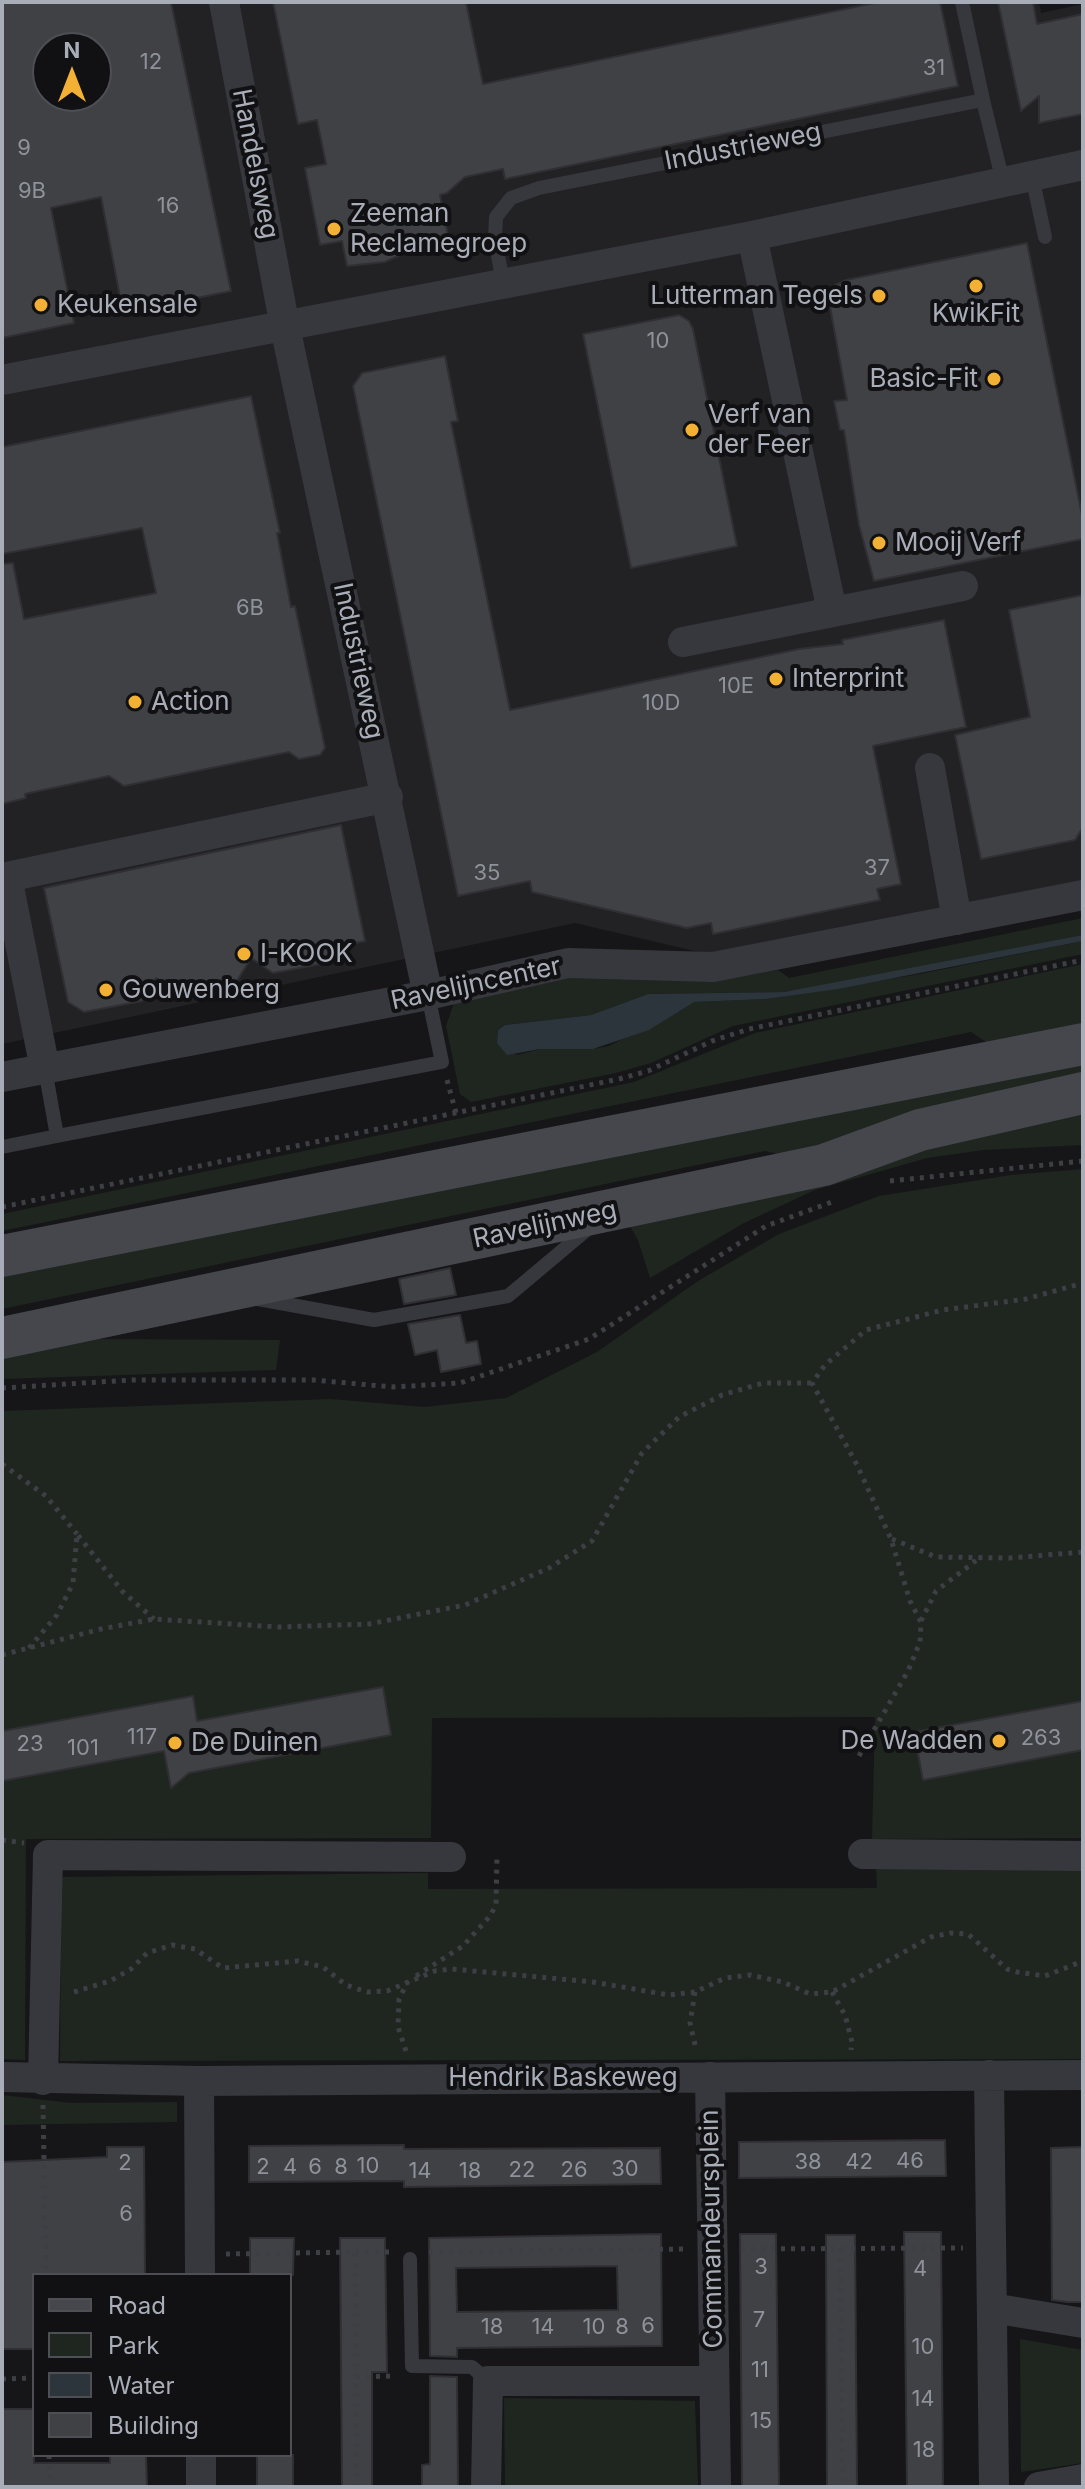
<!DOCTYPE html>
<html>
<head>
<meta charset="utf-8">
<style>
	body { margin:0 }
	#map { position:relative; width:1085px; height:2489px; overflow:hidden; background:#161618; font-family:Inter,sans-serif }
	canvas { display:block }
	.frame { position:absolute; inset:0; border:4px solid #a8adb8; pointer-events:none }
	.legend { position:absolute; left:32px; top:2273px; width:260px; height:184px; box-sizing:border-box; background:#111113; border:2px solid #4d4f55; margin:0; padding:10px 14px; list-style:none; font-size:24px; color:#a8adb8 }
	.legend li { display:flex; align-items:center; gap:16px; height:40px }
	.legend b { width:40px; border:2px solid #4d4f55 }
	.north { position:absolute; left:32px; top:32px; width:80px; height:80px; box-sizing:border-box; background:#111113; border:2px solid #4d4f55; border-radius:50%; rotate:0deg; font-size:22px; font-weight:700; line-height:32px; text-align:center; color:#a8adb8 }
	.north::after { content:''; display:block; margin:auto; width:28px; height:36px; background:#f2b134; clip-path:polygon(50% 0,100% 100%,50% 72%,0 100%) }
</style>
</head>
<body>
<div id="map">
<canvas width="1085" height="2489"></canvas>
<div class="frame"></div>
<ul class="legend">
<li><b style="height:10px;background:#45474d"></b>Road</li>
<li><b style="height:22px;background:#1e261f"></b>Park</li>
<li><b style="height:22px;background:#2c353c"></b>Water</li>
<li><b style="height:22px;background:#404145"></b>Building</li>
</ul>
<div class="north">N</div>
</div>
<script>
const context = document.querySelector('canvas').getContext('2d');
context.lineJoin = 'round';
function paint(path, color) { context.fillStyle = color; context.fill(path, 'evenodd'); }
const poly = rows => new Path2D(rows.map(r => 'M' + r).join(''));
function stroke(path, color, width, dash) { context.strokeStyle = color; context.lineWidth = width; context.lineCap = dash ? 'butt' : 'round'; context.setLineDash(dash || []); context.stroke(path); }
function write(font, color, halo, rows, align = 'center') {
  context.font = font + ' Inter,sans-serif'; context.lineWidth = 8; context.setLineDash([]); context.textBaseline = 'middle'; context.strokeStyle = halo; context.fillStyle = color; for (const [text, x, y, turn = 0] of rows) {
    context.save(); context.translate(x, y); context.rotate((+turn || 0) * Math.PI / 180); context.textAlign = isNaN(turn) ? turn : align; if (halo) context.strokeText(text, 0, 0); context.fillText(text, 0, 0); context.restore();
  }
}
const built = poly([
	[2,2,1039,2,1041,13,1083,4,1083,882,769,946,703,953,575,923,2,1044],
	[48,48,96,48,96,96,48,96]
]);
const green = poly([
	[1083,918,1083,935,917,970,784,992,648,994,591,1015,505,1025,498,1030,497,1043,517,1055,540,1049,593,1049,609,1046,693,1002,766,999,920,974,1083,941,1083,954,733,1026,651,1063,616,1073,471,1102,460,1094,446,1026,454,1003,561,975,733,978,778,970,789,978],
	[1083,964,1083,1029,992,1046,971,1032,2,1231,2,1214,634,1082,755,1033],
	[1083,1048,1083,1084,790,1157,765,1151,2,1309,2,1269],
	[1083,1106,1083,1145,984,1150,927,1158,815,1190,744,1223,650,1278,638,1240,627,1221],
	[1083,1169,1083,1838,872,1839,875,1717,432,1718,431,1838,26,1839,25,2060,2,2059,2,1411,331,1399,424,1407,506,1398,597,1352,698,1281,779,1234,879,1196,1011,1175],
	[88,1339,280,1340,276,1370,2,1379,2,1344],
	[1083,1865,1083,2059,60,2061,61,1877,428,1873,428,1889,877,1888,876,1867],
	[2,2095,71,2103,177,2102,177,2122,2,2125],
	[1020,2339,1083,2350,1083,2463,1021,2472],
	[504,2398,695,2401,698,2487,505,2487]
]);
const water = poly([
	[1083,935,1083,941,838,989,766,999,694,1002,649,1030,593,1049,540,1049,507,1055,497,1043,498,1030,505,1025,591,1015,648,994,784,992]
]);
const building = poly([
	[2,2,171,2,231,291,123,313,101,197,51,208,74,323,2,338,2,2],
	[48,48,96,48,96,96,48,96,48,48],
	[273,2,466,2,483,84,879,2,940,2,958,86,505,179,503,169,465,177,447,193,440,195,448,236,411,244,400,255,385,262,347,266,342,241,320,245,305,168,326,164,317,120,298,124,273,2],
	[998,2,1033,2,1037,24,1083,14,1083,114,1039,123,1039,96,1021,111,998,2],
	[1027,243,1083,520,1083,539,874,581,859,525,844,430,840,430,834,401,847,400,828,296,835,285,846,280,1027,243],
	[679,315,689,321,693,329,737,546,631,568,583,334,679,315],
	[445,356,458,421,451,422,510,710,799,649,843,644,842,640,944,620,966,727,873,746,901,884,877,889,880,900,713,934,711,923,687,928,532,892,530,881,458,896,353,386,362,373,445,356],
	[251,396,280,533,277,533,291,607,295,606,325,748,320,755,299,759,289,752,124,786,109,776,25,794,26,798,2,804,2,564,13,563,24,619,156,593,142,528,2,554,2,447,251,396],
	[1083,595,1083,827,1075,840,981,859,955,735,1030,717,1009,610,1083,595],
	[341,825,365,941,342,946,331,962,273,973,251,958,237,981,179,993,156,978,142,1001,84,1012,68,1002,44,888,341,825],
	[450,1268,456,1295,404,1304,399,1279,450,1268],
	[460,1315,466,1343,477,1341,481,1364,441,1372,437,1350,415,1355,408,1324,460,1315],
	[383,1687,391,1735,189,1773,171,1788,164,1751,2,1781,2,1731,193,1696,197,1721,383,1687],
	[1083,1701,1083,1750,923,1780,914,1732,1083,1701],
	[945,2140,946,2176,739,2178,739,2142,945,2140],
	[404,2145,404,2149,660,2148,661,2184,404,2187,404,2181,249,2182,249,2146,404,2145],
	[107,2147,144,2147,145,2275,34,2275,34,2349,2,2349,2,2162,107,2157,107,2147],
	[1083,2147,1083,2302,1068,2302,1052,2300,1051,2148,1083,2147],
	[904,2232,941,2232,943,2487,907,2487,904,2232],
	[661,2234,662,2346,457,2348,457,2357,430,2356,429,2238,661,2234],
	[617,2266,618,2310,457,2312,456,2268,617,2266],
	[740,2234,776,2234,779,2487,742,2487,740,2234],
	[826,2235,855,2235,857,2487,827,2487,826,2235],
	[250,2238,294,2238,293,2275,250,2275,250,2238],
	[340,2238,385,2238,387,2372,372,2372,372,2487,342,2487,340,2238],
	[430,2376,457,2377,458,2487,422,2487,422,2465,430,2464,430,2376],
	[2,2409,34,2409,34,2463,110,2463,110,2455,146,2455,147,2487,2,2487,2,2409],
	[257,2455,293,2455,293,2487,257,2487,257,2455]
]);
const path = poly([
	[447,1080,456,1113],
	[890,1181,1083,1161],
	[2,1207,619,1079,648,1071,712,1041,749,1029,1083,960],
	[2,1388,132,1380,313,1380,393,1387,460,1383,589,1339,766,1226,832,1202],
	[2,1464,46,1496,77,1534],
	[892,1539,936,1557,1010,1558,1083,1552],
	[921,1621,936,1591,978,1559],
	[29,1648,57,1615,73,1583,77,1534,123,1592,154,1619],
	[2,1655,101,1629,154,1619,278,1627,369,1624,465,1605,549,1568,592,1541,642,1453,679,1417,722,1395,763,1383,812,1383],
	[859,1756,908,1671,920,1642,921,1622,910,1601,891,1539,857,1465,812,1383,825,1365,866,1330,943,1310,1026,1299,1083,1283],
	[2,1840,24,1843],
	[416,1976,463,1946,490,1916,496,1905,497,1857],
	[74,1992,110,1981,131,1969,147,1953,172,1945,195,1949,223,1968,298,1961,323,1967,346,1985,367,1992,387,1991,435,1971,452,1969,593,1982,669,1995,695,1992,725,1978,750,1975,783,1982,810,1994,832,1992,931,1937,950,1933,968,1934,1007,1969,1017,1972,1045,1976,1083,1961],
	[695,1992,690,2023,696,2049],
	[832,1992,845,2015,852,2042,851,2050],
	[406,2051,398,2027,399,1999,408,1981],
	[43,2105,46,2275],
	[840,2248,843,2487],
	[741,2249,963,2248],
	[355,2252,390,2252],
	[429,2252,687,2249],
	[226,2254,355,2252,357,2487],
	[356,2377,394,2376],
	[2,2379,34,2378],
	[49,2455,50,2487]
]);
const lane = poly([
	[962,2,983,100],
	[1032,176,1045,237],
	[503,283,495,239,496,217,511,198,539,188,983,100,1003,182],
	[57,1136,442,1062,428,995],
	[2,1147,57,1136,45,1069],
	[258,1299,374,1320,508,1296,589,1228],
	[410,2259,412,2366,472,2367,488,2381]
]);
const street = poly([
	[224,2,285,327,428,995],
	[752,236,832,611],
	[2,380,752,236,1083,165],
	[683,642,963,586],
	[930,768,957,920],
	[45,1069,7,877,388,797],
	[2,1077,428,995,568,963,713,967,1083,895],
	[863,1854,1083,1856],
	[989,2075,994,2487],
	[2,2077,199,2081,1083,2075],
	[710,2077,716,2487],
	[43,2080,48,1855,451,1857],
	[199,2081,200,2275],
	[992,2308,1083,2323],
	[201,2455,201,2487],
	[486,2487,488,2381,714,2381],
	[1039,2487,1083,2479]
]);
const secondary = poly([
	[2,1256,1083,1044],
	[2,1338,824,1165,920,1130,1083,1093]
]);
const markers = [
	[334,229,8,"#f2b134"],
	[976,286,8,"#f2b134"],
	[879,296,8,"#f2b134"],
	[41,305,8,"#f2b134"],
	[994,379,8,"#f2b134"],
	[692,430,8,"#f2b134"],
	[879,543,8,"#f2b134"],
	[776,679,8,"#f2b134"],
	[135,702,8,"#f2b134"],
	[244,954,8,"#f2b134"],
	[106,990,8,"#f2b134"],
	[999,1741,8,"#f2b134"],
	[175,1743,8,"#f2b134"]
];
const numberNames = [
	["12",151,62],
	["31",934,68],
	["9",24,148],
	["9B",32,191],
	["16",168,206],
	["10",658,341],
	["6B",250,608],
	["10E",736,686],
	["10D",661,703],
	["37",877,868],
	["35",487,873],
	["117",142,1737],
	["263",1041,1738],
	["23",30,1744],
	["101",83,1748],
	["46",910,2161],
	["38",808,2162],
	["42",859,2162],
	["2",125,2163],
	["10",368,2166],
	["2",263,2167],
	["4",290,2167],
	["6",315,2167],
	["8",341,2167],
	["30",625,2169],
	["22",522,2170],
	["26",574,2170],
	["14",420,2171],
	["18",470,2171],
	["6",126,2214],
	["3",761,2267],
	["4",920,2269],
	["7",759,2320],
	["6",648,2326],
	["18",492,2327],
	["14",543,2327],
	["10",594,2327],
	["8",622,2327],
	["10",923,2347],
	["11",760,2370],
	["14",923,2399],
	["15",761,2421],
	["18",924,2450]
];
const streetNames = [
	["Industrieweg",743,147,-11],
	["Handelsweg",255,164,79],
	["Industrieweg",358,661,78],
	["Ravelijncenter",476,984,-12],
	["Ravelijnweg",545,1225,-12],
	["Hendrik Baskeweg",563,2078],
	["Commandeursplein",712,2229,-91]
];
const poiNames = [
	["Zeeman",350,214],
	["Reclamegroep",350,244],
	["Lutterman Tegels",863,296,"right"],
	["Keukensale",57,305],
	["KwikFit",976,314,"center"],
	["Basic-Fit",978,379,"right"],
	["Verf van",708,415],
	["der Feer",708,445],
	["Mooij Verf",895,543],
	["Interprint",792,679],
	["Action",151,702],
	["I-KOOK",260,954],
	["Gouwenberg",122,990],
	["De Wadden",983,1741,"right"],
	["De Duinen",191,1743]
];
paint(built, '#222225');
paint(green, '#1e261f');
paint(water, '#2c353c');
paint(building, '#404145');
stroke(building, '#303034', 2);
stroke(path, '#3d3f44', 5, [4, 6]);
stroke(lane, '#37383d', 14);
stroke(street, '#37383d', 30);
stroke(secondary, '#45474d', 42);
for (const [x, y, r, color] of markers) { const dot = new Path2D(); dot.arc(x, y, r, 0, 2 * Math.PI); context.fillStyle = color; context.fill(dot); stroke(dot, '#111113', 3); }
write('22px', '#8e929b', null, numberNames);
write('26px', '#a8adb8', '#111113', streetNames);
write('26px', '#a8adb8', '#111113', poiNames, 'left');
</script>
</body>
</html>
